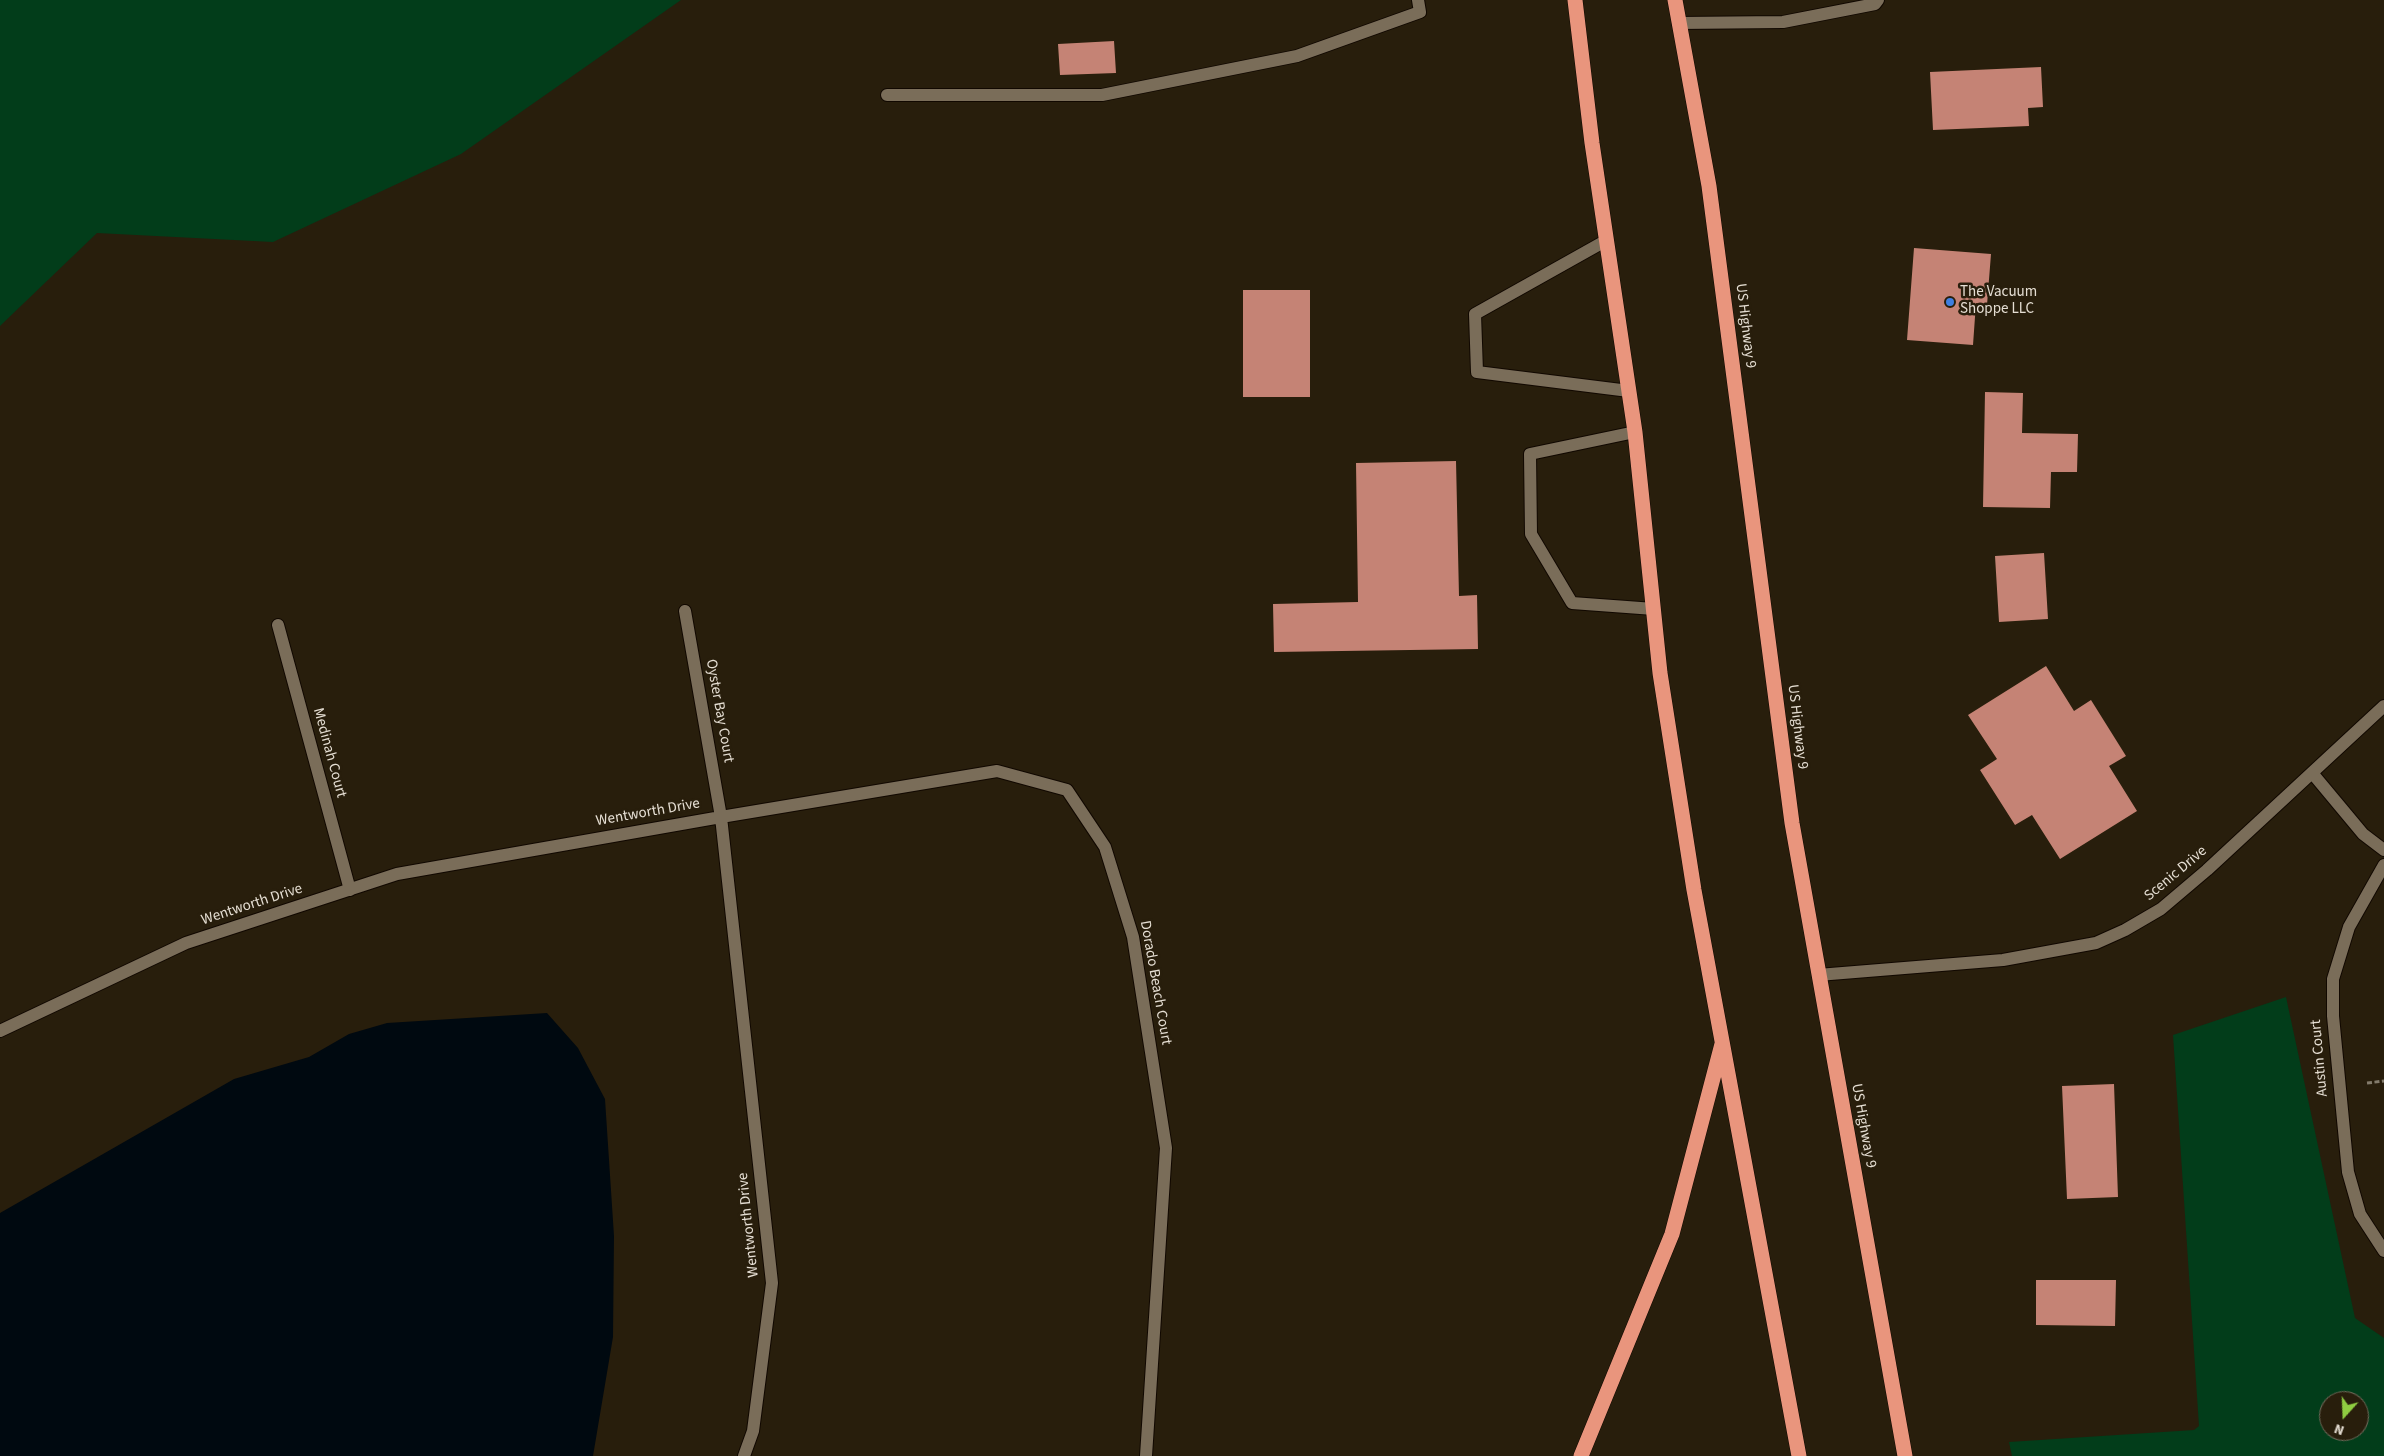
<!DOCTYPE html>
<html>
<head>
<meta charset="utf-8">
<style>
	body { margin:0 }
	#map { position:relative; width:2384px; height:1456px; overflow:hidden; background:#281e0c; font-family:"Source Sans 3",sans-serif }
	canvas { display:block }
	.north { position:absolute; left:2319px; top:1391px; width:50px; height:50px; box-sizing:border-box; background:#281e0c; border:1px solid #746b5c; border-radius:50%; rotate:200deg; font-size:14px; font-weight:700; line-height:20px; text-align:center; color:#e5ded3 }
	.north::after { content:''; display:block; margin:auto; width:18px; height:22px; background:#8fcd41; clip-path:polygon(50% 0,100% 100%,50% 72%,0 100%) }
</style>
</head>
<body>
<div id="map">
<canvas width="2384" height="1456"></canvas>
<div class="north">N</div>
</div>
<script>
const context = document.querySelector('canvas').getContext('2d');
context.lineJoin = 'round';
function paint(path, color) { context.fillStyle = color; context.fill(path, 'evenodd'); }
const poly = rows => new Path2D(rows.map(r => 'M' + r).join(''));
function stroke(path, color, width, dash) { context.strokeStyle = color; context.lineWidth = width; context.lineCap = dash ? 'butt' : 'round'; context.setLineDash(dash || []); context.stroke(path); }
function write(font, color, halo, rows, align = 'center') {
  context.font = font + ' "Source Sans 3",sans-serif'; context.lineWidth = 5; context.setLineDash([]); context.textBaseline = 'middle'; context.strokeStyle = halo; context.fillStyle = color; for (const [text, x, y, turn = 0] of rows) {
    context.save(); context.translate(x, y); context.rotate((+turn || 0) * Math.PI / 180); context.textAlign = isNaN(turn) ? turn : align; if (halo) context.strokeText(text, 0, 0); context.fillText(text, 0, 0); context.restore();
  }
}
const green = poly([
	[0,0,681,0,461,154,273,242,97,233,0,326],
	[2286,997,2355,1318,2384,1338,2384,1456,2012,1456,2009,1442,2194,1430,2199,1426,2173,1035],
	[2329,1401,2359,1401,2359,1431,2329,1431]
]);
const water = poly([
	[547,1013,578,1048,605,1099,614,1236,613,1337,593,1456,0,1456,0,1213,234,1079,309,1057,349,1034,387,1023]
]);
const building = poly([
	[1114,41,1116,73,1060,75,1058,44],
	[2041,67,2043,107,2028,108,2029,126,1933,130,1930,72],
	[1914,248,1991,254,1987,305,1976,303,1973,345,1907,340],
	[1243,290,1310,290,1310,397,1243,397],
	[1985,392,2023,393,2022,433,2078,434,2077,472,2051,472,2050,508,1983,507],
	[1456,461,1459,596,1477,595,1478,649,1274,652,1273,604,1358,602,1356,463],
	[2044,553,2048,619,1999,622,1995,556],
	[2046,666,2074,711,2091,700,2126,756,2109,766,2137,811,2060,859,2032,815,2015,825,1980,770,1997,759,1968,715],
	[2114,1084,2118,1197,2067,1199,2062,1086],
	[2036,1280,2116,1280,2115,1326,2036,1325]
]);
const path = poly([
	[2367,1083,2384,1081]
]);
const minor = poly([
	[1678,23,1783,22,1875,4,1878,0],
	[887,95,1102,95,1297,56,1420,12,1418,0],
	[1607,240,1475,314,1477,372,1629,391],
	[1635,432,1530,454,1531,534,1572,603,1654,609],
	[685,611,721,817,772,1283,753,1431,744,1456],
	[278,625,350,890],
	[2313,774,2363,834,2384,850],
	[2384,865,2349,927,2333,979,2333,1016,2348,1172,2360,1214,2384,1251],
	[1818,975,2003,960,2096,943,2125,930,2161,909,2207,870,2384,706],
	[0,1031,186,943,397,874,721,817,997,771,1067,790,1105,847,1133,937,1166,1148,1146,1456]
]);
const highway = poly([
	[1575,0,1592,143,1635,432,1660,673,1694,890,1799,1456],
	[1675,0,1709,186,1792,823,1905,1456],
	[1581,1456,1672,1234,1722,1044]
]);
const markers = [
	[1950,302,5,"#3f7fe0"]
];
const poiNames = [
	["The Vacuum",1960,293],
	["Shoppe LLC",1960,310]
];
const streetNames = [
	["US Highway 9",1745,326,83],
	["Oyster Bay Court",719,711,80],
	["US Highway 9",1797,727,83],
	["Medinah Court",329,753,75],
	["Wentworth Drive",648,813,-10],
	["Scenic Drive",2176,874,-40],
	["Wentworth Drive",252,905,-18],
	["Dorado Beach Court",1155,983,80],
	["Austin Court",2320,1058,-95],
	["US Highway 9",1863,1126,80],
	["Wentworth Drive",749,1225,-96]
];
paint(green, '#023d1a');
paint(water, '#000910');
paint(building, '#c58375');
stroke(minor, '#110800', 14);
stroke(highway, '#110800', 16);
stroke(path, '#837b6c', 3, [5, 2.5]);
stroke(minor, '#7a6d59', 12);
stroke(highway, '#e9957d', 15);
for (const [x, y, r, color] of markers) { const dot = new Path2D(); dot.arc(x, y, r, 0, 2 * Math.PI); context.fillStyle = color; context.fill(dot); stroke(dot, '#281e0c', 2); }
write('15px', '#e5ded3', '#281e0c', poiNames, 'left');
write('15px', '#e5ded3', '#281e0c', streetNames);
</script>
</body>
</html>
